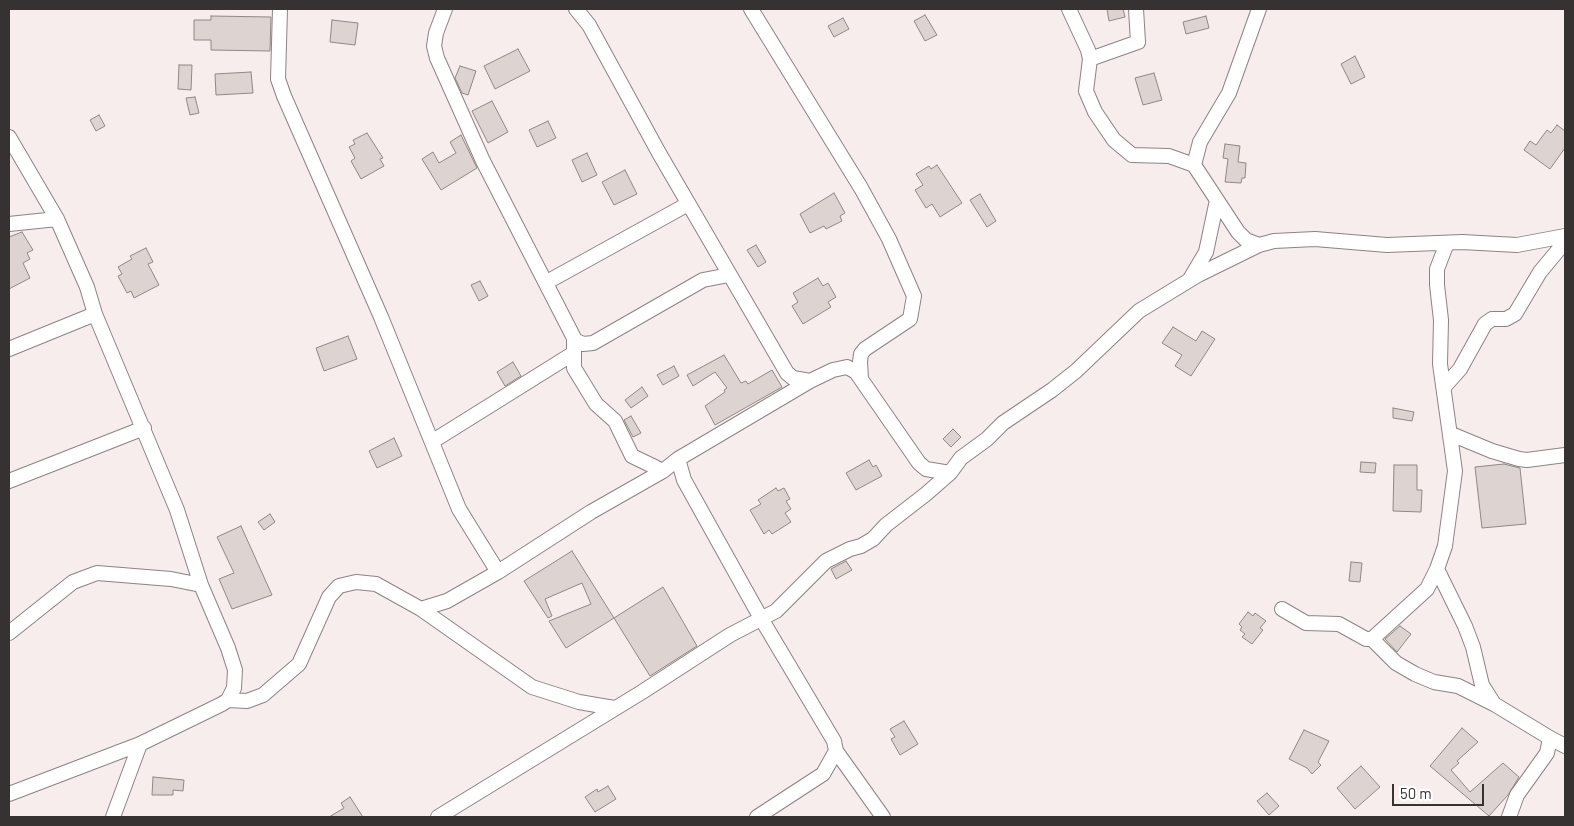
<!DOCTYPE html>
<html>
<head>
<meta charset="utf-8">
<style>
	body { margin:0 }
	#map { position:relative; width:1574px; height:826px; overflow:hidden; background:#f8eded; font-family:Barlow,sans-serif }
	canvas { display:block }
	.frame { position:absolute; inset:0; border:10px solid #363232; pointer-events:none }
	.scale { position:absolute; left:1392px; top:784px; width:92px; height:22px; box-sizing:border-box; border:2px solid #363232; border-top:0; padding-left:6px; font-size:15px; line-height:18px; white-space:nowrap; color:#363232; -webkit-text-stroke:4px #fff; paint-order:stroke }
</style>
</head>
<body>
<div id="map">
<canvas width="1574" height="826"></canvas>
<div class="frame"></div>
<div class="scale">50 m</div>
</div>
<script>
const context = document.querySelector('canvas').getContext('2d');
context.lineJoin = 'round';
function paint(path, color) { context.fillStyle = color; context.fill(path, 'evenodd'); }
const poly = rows => new Path2D(rows.map(r => 'M' + r).join(''));
function stroke(path, color, width, dash) { context.strokeStyle = color; context.lineWidth = width; context.lineCap = dash ? 'butt' : 'round'; context.setLineDash(dash || []); context.stroke(path); }
const building = poly([
	[1107,9,1123,9,1125,17,1109,21,1107,9],
	[925,15,937,35,925,41,914,21,925,15],
	[211,16,271,17,270,51,211,50,211,40,194,40,194,20,211,20,211,16],
	[1206,16,1209,28,1186,34,1183,22,1206,16],
	[843,18,849,29,834,37,828,26,843,18],
	[332,20,358,23,355,45,330,42,332,20],
	[518,49,530,71,495,89,484,66,518,49],
	[1355,56,1365,77,1351,84,1341,64,1355,56],
	[179,65,192,65,191,90,178,89,179,65],
	[460,66,476,71,468,95,462,93,455,78,460,66],
	[251,72,253,93,216,95,215,74,251,72],
	[1154,73,1162,100,1143,105,1135,78,1154,73],
	[195,97,199,113,190,115,186,98,195,97],
	[492,101,508,132,488,143,472,111,492,101],
	[99,115,105,126,96,131,90,120,99,115],
	[548,121,556,138,537,147,529,130,548,121],
	[1557,125,1565,131,1565,148,1550,169,1524,150,1530,141,1536,145,1547,130,1551,133,1557,125],
	[367,133,383,158,380,159,384,166,361,179,351,161,355,158,349,147,355,144,353,140,367,133],
	[461,135,477,168,441,190,422,159,433,152,439,163,456,153,450,142,461,135],
	[1225,144,1240,146,1238,162,1246,163,1245,178,1242,178,1241,183,1225,182,1228,159,1223,158,1225,144],
	[587,153,597,175,582,182,572,160,587,153],
	[937,165,962,203,940,217,932,204,926,208,915,190,923,185,916,174,929,166,931,169,937,165],
	[625,170,637,194,614,205,602,182,625,170],
	[834,193,845,213,840,216,842,221,826,229,824,226,810,233,800,214,834,193],
	[980,194,996,221,987,227,970,200,980,194],
	[22,232,33,250,27,253,30,259,23,263,30,278,9,289,9,237,22,232],
	[756,245,766,262,758,267,747,250,756,245],
	[146,248,153,262,148,264,159,285,134,298,131,291,127,293,118,276,122,274,118,267,132,259,130,256,146,248],
	[818,278,823,286,828,283,836,297,828,302,831,307,803,324,792,306,798,302,793,293,818,278],
	[480,281,488,296,479,301,471,285,480,281],
	[1173,327,1196,341,1202,331,1215,339,1191,376,1175,366,1182,355,1162,343,1173,327],
	[348,336,357,359,324,371,316,348,348,336],
	[724,355,741,383,746,381,748,384,772,370,782,387,715,425,705,406,725,392,724,390,727,388,715,372,693,386,687,375,724,355],
	[513,362,521,376,505,386,497,372,513,362],
	[674,366,679,376,663,385,657,375,674,366],
	[642,387,648,396,631,408,625,400,642,387],
	[1393,408,1414,412,1412,421,1393,418,1393,408],
	[631,416,641,433,633,437,624,420,631,416],
	[953,429,961,437,951,447,943,439,953,429],
	[394,438,402,456,377,468,369,451,394,438],
	[869,460,873,467,876,465,882,476,856,490,846,473,869,460],
	[1361,462,1376,463,1375,473,1360,472,1361,462],
	[1504,464,1520,468,1526,524,1482,528,1475,467,1504,464],
	[1394,465,1417,465,1417,490,1422,490,1421,512,1393,511,1394,465],
	[776,488,778,491,784,488,790,499,786,501,791,509,785,513,791,522,772,534,769,530,764,534,750,510,761,504,758,500,776,488],
	[270,514,275,522,264,530,258,522,270,514],
	[241,526,272,595,232,609,219,579,234,573,217,537,241,526],
	[572,551,614,618,663,587,697,646,650,676,614,618,566,648,549,621,591,604,582,583,545,599,552,616,548,618,524,581,572,551],
	[846,561,852,570,836,579,831,569,846,561],
	[1351,562,1362,563,1360,582,1349,581,1351,562],
	[1248,612,1253,616,1255,613,1266,621,1260,628,1263,630,1252,644,1242,637,1245,634,1240,630,1242,627,1239,624,1248,612],
	[1400,626,1411,634,1397,652,1385,639,1400,626],
	[904,721,918,744,900,755,891,739,895,737,890,729,904,721],
	[1462,728,1478,742,1457,761,1459,763,1451,770,1470,792,1503,763,1519,777,1508,795,1489,816,1430,766,1462,728],
	[1304,730,1329,741,1318,762,1321,765,1312,774,1307,768,1289,759,1304,730],
	[1361,766,1380,787,1355,809,1337,788,1361,766],
	[153,777,184,780,183,791,173,790,173,795,152,795,153,777],
	[608,786,616,799,595,812,585,797,597,789,598,792,608,786],
	[1267,793,1279,806,1269,815,1257,801,1267,793],
	[350,797,363,817,329,817,344,808,341,803,350,797]
]);
const minor = poly([
	[280,9,278,79,284,96,381,317,459,509,498,572],
	[445,9,436,33,434,46,437,58,483,161,574,338,574,368,596,404,615,421,632,456,663,471],
	[576,9,589,25,659,153,787,373,793,378,810,381],
	[751,9,861,188,889,239,914,296,910,319,865,349,861,354,860,362,861,378],
	[1069,9,1088,50,1090,59,1086,91,1095,112,1114,140,1132,155,1169,156,1194,165,1238,232,1246,240,1259,245],
	[1090,59,1138,42,1136,9],
	[9,137,57,219,87,287,95,314,177,510,201,585,228,648,235,670,234,688,228,700,222,704,140,744,9,794],
	[1194,165,1200,142,1229,93,1259,9],
	[9,224,57,219],
	[1190,279,1206,252,1217,200],
	[547,282,688,204],
	[574,340,583,344,593,343,703,280,729,275],
	[9,349,95,314],
	[1444,387,1460,369,1485,324,1492,319,1506,319,1515,314,1540,272,1565,242],
	[1451,434,1492,451,1519,459,1527,460,1565,455],
	[433,441,574,353],
	[678,459,684,480,762,620,834,741,836,751,823,774,757,817],
	[9,481,144,428],
	[1437,569,1465,626,1473,647,1482,685,1494,704,1550,738,1547,753,1517,795,1509,817],
	[421,609,532,687,579,702,614,708],
	[1282,609,1306,623,1339,624,1366,639,1372,639,1427,589,1437,569,1445,546,1455,471,1440,364,1441,320,1437,285,1437,269,1447,243],
	[9,633,73,582,97,573,171,579,201,585],
	[1372,639,1396,663,1415,674,1434,682,1458,686,1494,704],
	[228,700,247,701,263,695,299,664,329,597,339,586,356,582,376,584,421,609,447,601,498,572,591,512,663,471,678,459,810,381,833,370,847,367,856,372,919,463,926,469,950,473,961,458,987,439,1003,423,1052,390,1076,371,1139,311,1198,275,1259,245,1274,241,1315,239,1387,245,1462,242,1517,245,1565,236],
	[1550,738,1565,746],
	[836,751,883,817],
	[113,817,140,744],
	[438,817,642,692,730,635,776,611,826,561,850,549,861,546,873,539,886,525,926,494,950,473]
]);
paint(building, '#ddd3d0');
stroke(building, '#908885', 1);
stroke(minor, '#8c8383', 16);
stroke(minor, '#fff', 14);
</script>
</body>
</html>
